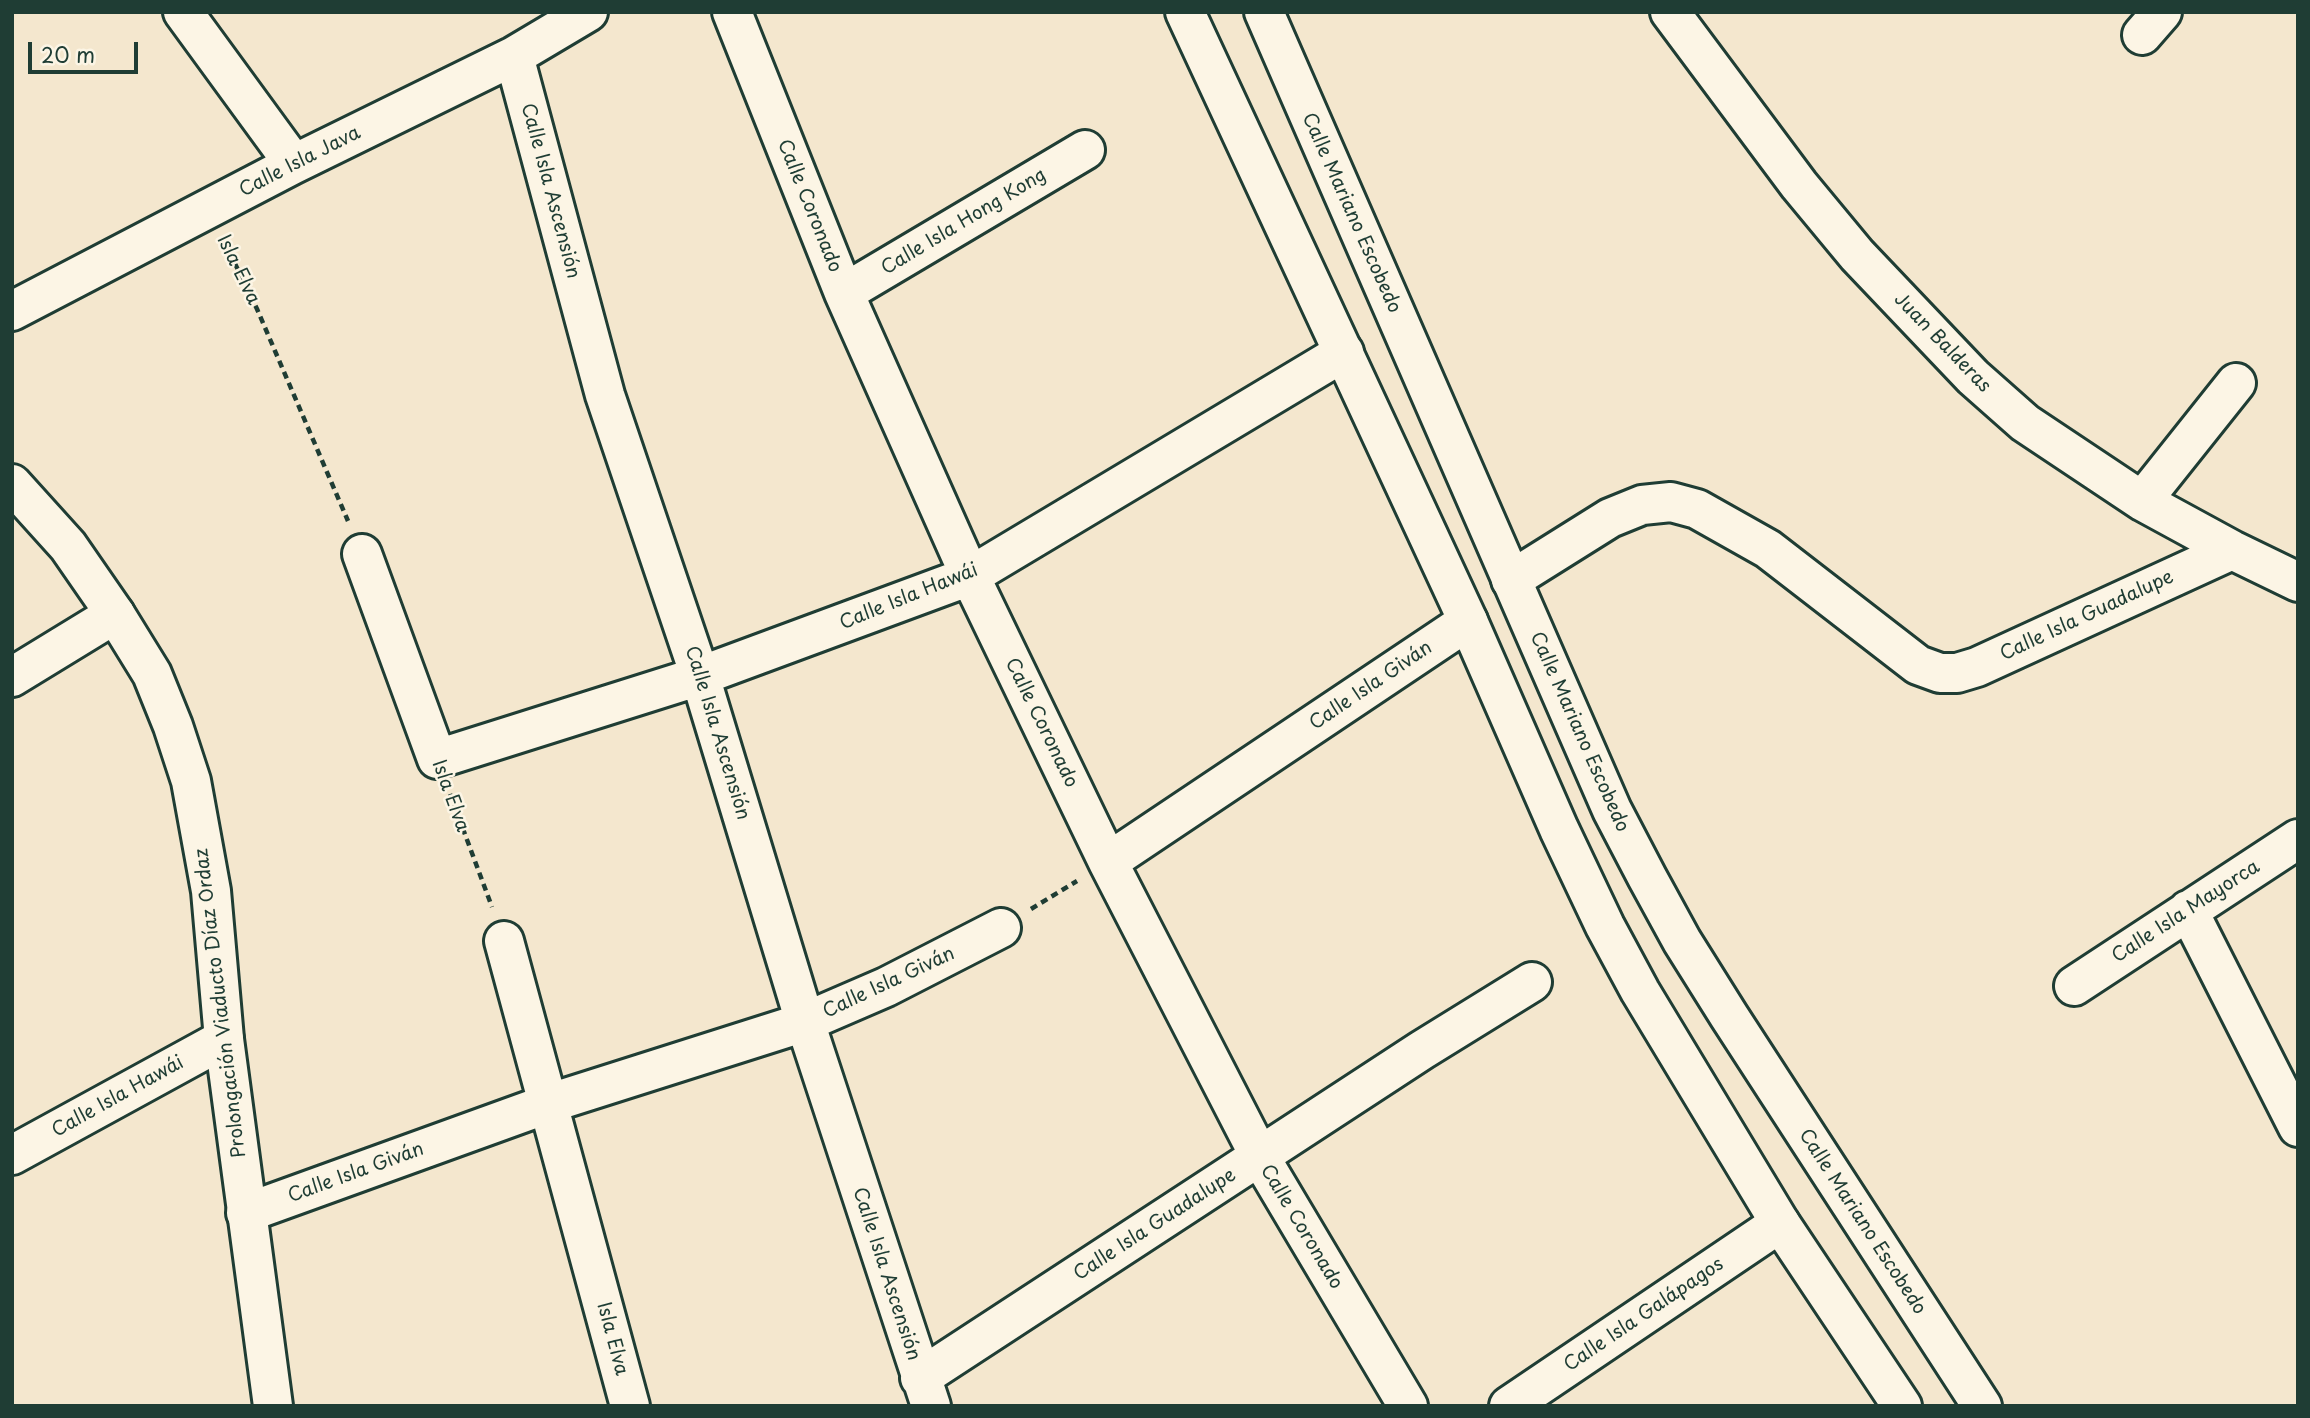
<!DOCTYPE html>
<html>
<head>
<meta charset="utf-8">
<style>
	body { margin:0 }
	#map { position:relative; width:2310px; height:1418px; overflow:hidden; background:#f4e7ce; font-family:"Playpen Sans",sans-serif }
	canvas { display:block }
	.frame { position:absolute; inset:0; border:14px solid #1f3d34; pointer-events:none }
	.scale { position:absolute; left:28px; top:42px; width:110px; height:32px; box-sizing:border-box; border:4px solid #1f3d34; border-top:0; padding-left:9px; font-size:21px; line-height:24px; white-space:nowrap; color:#1f3d34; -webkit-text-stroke:5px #fcf5e5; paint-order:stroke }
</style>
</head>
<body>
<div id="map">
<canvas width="2310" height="1418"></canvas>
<div class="frame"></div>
<div class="scale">20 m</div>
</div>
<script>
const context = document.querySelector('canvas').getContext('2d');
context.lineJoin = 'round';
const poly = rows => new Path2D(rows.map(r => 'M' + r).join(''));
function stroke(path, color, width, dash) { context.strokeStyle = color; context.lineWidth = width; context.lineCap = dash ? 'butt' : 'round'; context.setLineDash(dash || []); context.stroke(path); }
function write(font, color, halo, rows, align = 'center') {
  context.font = font + ' "Playpen Sans",sans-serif'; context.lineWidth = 5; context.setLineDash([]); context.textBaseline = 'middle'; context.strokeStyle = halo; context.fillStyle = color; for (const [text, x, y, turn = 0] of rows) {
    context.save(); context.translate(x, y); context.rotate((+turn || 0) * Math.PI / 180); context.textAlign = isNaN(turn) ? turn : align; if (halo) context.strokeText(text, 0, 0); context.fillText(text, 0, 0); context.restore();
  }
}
const path = poly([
	[224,241,257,309,348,521],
	[450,794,492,907],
	[1031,909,1077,881]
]);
const minor = poly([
	[183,12,294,164],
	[732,12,844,293,970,576,1108,862,1260,1157,1408,1406],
	[1670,12,1799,185,1857,255,1973,377,2025,423,2142,501,2232,550,2298,582],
	[2142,35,2162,12],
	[514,56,605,395,700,676,805,1022,931,1406],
	[844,293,1085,150],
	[12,311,294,164,514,56,588,12],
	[2142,501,2236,383],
	[362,554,437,759,700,676,970,576,1344,352],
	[1511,580,1610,518,1642,505,1671,502,1697,509,1768,549,1918,665,1940,673,1957,673,1977,667,2232,550],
	[12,677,115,614],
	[1108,862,1468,621],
	[2188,910,2298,1127],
	[504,941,630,1406],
	[2074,986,2298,839],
	[12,1155,224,1039],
	[246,1213,550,1103,805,1022,886,987,1001,928],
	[920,1378,1422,1050,1532,982],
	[1509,1406,1780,1223]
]);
const tertiary = poly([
	[12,484,68,546,115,614,152,674,173,726,191,781,211,891,224,1039,273,1406]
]);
const secondary = poly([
	[1185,12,1468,621,1559,829,1605,926,1640,991,1780,1223,1902,1406],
	[1264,12,1612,810,1647,877,1682,941,1729,1016,1982,1406]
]);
const streetNames = [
	["Calle Isla Java",300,162,-27],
	["Calle Isla Ascensión",550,191,75],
	["Calle Coronado",809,206,68],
	["Calle Mariano Escobedo",1351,213,66],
	["Calle Isla Hong Kong",964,222,-31],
	["Isla Elva",238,270,64],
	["Juan Balderas",1942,343,46],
	["Calle Isla Hawái",909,597,-22],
	["Calle Isla Guadalupe",2087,616,-25],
	["Calle Isla Giván",1371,686,-34],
	["Calle Coronado",1041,723,64],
	["Calle Mariano Escobedo",1579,732,66],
	["Calle Isla Ascensión",717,733,73],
	["Isla Elva",450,796,70],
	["Calle Isla Mayorca",2186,912,-33],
	["Calle Isla Giván",889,983,-25],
	["Prolongación Viaducto Díaz Ordaz",221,1003,-97],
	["Calle Isla Hawái",118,1097,-29],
	["Calle Isla Giván",356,1173,-20],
	["Calle Mariano Escobedo",1862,1222,57],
	["Calle Isla Guadalupe",1155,1225,-33],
	["Calle Coronado",1301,1227,59],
	["Calle Isla Ascensión",886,1274,72],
	["Calle Isla Galápagos",1644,1315,-34],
	["Isla Elva",612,1339,75]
];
stroke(minor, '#1f3d34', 44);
stroke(tertiary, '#1f3d34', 44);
stroke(secondary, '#1f3d34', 44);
stroke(path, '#1f3d34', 4.5, [7, 5]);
stroke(minor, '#fcf5e5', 38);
stroke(tertiary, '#fcf5e5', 38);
stroke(secondary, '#fcf5e5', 38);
write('19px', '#1f3d34', '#fcf5e5', streetNames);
</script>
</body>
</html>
